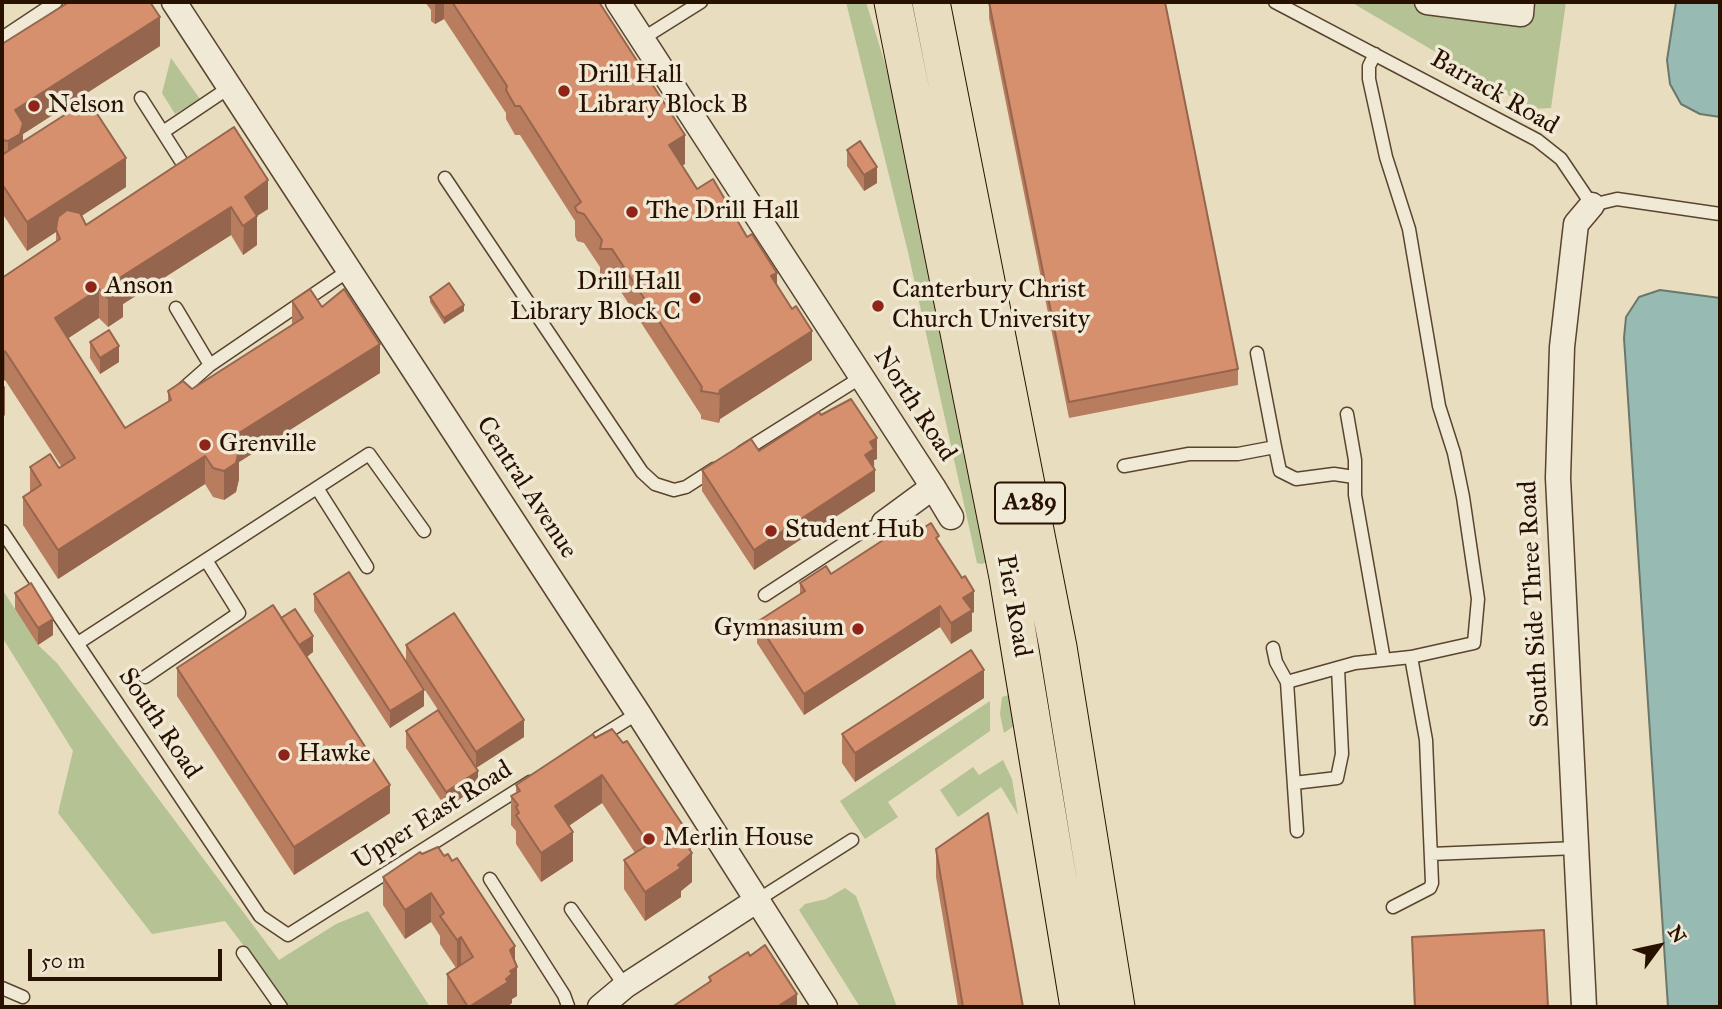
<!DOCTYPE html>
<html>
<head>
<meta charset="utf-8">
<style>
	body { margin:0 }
	#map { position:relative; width:1722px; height:1009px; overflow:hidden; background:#e8ddbf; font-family:"IM FELL Great Primer",serif }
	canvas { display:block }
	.frame { position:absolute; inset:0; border:4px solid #291100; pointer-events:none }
	.north { position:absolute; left:1624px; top:911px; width:70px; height:70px; -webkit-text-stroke:5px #f0e9d5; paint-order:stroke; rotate:57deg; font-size:19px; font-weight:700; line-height:28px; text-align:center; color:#291100 }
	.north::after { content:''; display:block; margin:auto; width:24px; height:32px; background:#291100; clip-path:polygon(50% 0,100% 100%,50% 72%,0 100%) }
	.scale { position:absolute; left:28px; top:949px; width:194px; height:32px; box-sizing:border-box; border:4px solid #291100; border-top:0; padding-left:9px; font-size:21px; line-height:24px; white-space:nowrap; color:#291100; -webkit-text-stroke:5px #f0e9d5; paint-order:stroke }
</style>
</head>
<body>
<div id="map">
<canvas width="1722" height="1009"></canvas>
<div class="frame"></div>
<div class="north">N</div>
<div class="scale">50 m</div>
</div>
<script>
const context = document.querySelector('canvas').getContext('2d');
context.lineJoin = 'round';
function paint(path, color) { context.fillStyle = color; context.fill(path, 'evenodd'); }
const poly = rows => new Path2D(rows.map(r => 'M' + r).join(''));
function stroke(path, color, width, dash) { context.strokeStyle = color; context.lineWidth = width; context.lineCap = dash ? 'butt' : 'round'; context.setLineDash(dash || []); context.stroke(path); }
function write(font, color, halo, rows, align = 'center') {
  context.font = font + ' "IM FELL Great Primer",serif'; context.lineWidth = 7; context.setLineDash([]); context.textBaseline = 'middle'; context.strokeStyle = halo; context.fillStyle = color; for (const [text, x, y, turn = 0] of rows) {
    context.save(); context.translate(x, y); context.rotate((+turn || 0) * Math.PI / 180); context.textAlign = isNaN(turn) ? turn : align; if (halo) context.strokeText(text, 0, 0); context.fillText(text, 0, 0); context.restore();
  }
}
const green = poly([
	[846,2,866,2,895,96,987,562,982,564,977,563,908,252],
	[1351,2,1566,2,1551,108,1532,109],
	[171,58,200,99,175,114,162,93],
	[2,589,38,645,57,663,279,960,336,924,368,911,430,1007,290,1007,225,921,152,934,58,813,73,751,2,637],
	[1009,695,1014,726,1004,733,1000,714,1002,697],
	[990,701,990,731,888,802,898,817,865,839,840,801],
	[1003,760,1012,779,1018,815,1001,787,958,817,940,790,973,767,979,775],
	[845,888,856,896,897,1007,860,1007,799,910,805,904,826,899]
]);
const water = poly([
	[1676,2,1720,2,1720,117,1700,114,1681,104,1670,84,1667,60,1676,2],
	[1660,290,1720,298,1720,1007,1668,1007,1624,338,1626,317,1639,297,1660,290]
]);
const lane = poly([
	[1275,2,1537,140,1561,159,1592,205,1617,199,1720,214],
	[2,38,56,2],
	[642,39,701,2],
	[1375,54,1369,66,1369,79,1386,157,1409,229,1439,406,1454,453,1463,497,1478,599,1474,643,1411,657],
	[141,98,181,161],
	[163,132,230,87],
	[445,178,642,472,655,484,674,490,686,487,714,469],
	[176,308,210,365,348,271],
	[176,395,210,365],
	[1347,414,1355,460,1355,495,1384,660],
	[1275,447,1280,471,1296,479,1334,474,1354,477],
	[742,452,860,378],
	[1124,466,1189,454,1238,454,1275,447,1257,353],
	[317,488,367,567],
	[2,531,260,916,288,935,530,782],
	[765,595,863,531,884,523],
	[78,643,369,454,424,531],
	[1273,648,1276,662,1287,682],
	[145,677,239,613,206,560],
	[598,738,638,713],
	[1294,783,1337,778,1342,754,1338,668],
	[1297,831,1287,682,1355,663,1411,657,1426,740,1432,883,1430,888,1393,907],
	[1431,854,1577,848],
	[490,879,564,995,568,1006],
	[756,901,852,840],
	[571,909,625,986],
	[243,953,281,1007],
	[2,988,23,997]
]);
const street = poly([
	[174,2,638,713,825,1007],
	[618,2,933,487,884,523],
	[1427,2,1521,14,1522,2],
	[933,487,951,517],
	[600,1007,625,986,756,901],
	[1584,1007,1558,478,1562,347,1576,224,1592,205]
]);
const primary = poly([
	[893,2,1008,577,1079,1007],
	[931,2,1058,647,1116,1007]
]);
const wall = poly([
	[425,2,599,2,685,164,682,165,697,189,747,237,777,285,812,360,720,419,719,423,701,419,701,415,612,278,600,278,600,267,584,243,577,241,575,236,575,221,520,135,515,135,506,119,506,113,444,19,435,24,431,21,431,10],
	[989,2,1238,369,1238,385,1069,418,989,18],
	[2,44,160,46,23,134,23,142,126,187,81,216,86,225,234,127,268,209,257,216,257,245,243,255,231,235,123,304,123,317,108,327,99,318,68,338,125,428,168,402,168,391,192,389,292,326,292,301,322,307,380,373,239,462,239,479,236,492,224,500,213,497,205,484,58,579,23,525,23,497,30,492,30,467,59,468,61,466,5,380,2,382,5,415,2,417,2,278,56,242,56,232,27,251,2,213],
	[847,150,877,183,864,191,847,166],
	[430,297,464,311,444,324,430,302],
	[90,342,119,362,100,374,90,358],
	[821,415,877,459,874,460,875,491,754,570,702,491,702,470,759,451],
	[920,530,939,543,974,612,972,613,972,631,951,644,940,627,804,715,757,643,757,622,800,594,800,583,831,574],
	[15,593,53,635,38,645,15,609],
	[314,594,424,706,390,728,314,611],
	[281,618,313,652,307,657,390,813,294,875,177,696,177,668],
	[406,645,524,737,476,768,406,661],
	[984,698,855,782,842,763,842,734],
	[406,731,478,787,446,808,406,748],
	[595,738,690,841,692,882,681,891,681,897,645,921,624,889,624,860,635,853,602,803,569,826,573,861,541,882,516,844,516,831,511,825,511,796,516,793,516,785],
	[936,849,1023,1007,958,1007,936,877],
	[420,852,515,962,517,996,512,999,512,1003,508,1006,508,1007,449,1007,447,1003,447,974,456,968,440,944,440,936,431,922,405,939,383,905,383,877],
	[1412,937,1548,1007,1414,1007]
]);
const shadedWall = poly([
	[435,2,444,2,444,19,435,24],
	[160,17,160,46,23,134,23,152,8,170,8,141,15,110],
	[685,135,685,164,669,174,669,145],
	[126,158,126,187,57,232,56,229,56,232,27,251,27,222],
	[877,167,877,183,864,191,864,175],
	[268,180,268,209,257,216,257,245,243,255,245,197],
	[231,207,231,235,123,304,123,317,108,327,108,298,121,277],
	[777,273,777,301,771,276],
	[99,289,99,318,55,347,55,318],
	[464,305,464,311,444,324,444,318],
	[812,331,812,360,720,419,719,423,720,390],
	[380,344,380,373,239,462,239,479,236,492,224,500,224,471,231,438],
	[119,346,119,362,100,374,100,358],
	[5,351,5,380,2,382,2,353],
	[5,386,5,415,2,417,2,388],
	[877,438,877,459,874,460,874,470,865,455,870,442],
	[205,456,205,484,58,579,58,550],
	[875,470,875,491,754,570,754,550],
	[974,591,974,612,972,613,972,631,951,644,951,623,963,598],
	[940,606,940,627,804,715,804,694],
	[53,619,53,635,38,645,38,628],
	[313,636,313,652,295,665,295,648],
	[984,670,984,698,855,782,855,753],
	[424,690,424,706,390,728,390,711],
	[524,720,524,737,476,768,476,752],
	[478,771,478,787,446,808,446,792],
	[602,775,602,803,555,835,555,806],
	[390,785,390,813,294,875,294,847],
	[573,832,573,861,541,882,541,853],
	[690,836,691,854,692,853,692,882,681,891,681,897,645,921,645,892,678,865,687,837],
	[431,893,431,922,405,939,405,910],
	[461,937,461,966,457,969,457,940],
	[515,946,515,968,517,967,517,996,512,999,512,1003,508,1006,508,1007,469,1007,510,950],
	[797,994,797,1007,777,1007]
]);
const building = poly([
	[69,2,150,2,160,17,15,110,23,123,20,134,8,141,2,140,2,44,69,2],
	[452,2,599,2,685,135,669,145,697,189,713,179,747,237,752,234,777,273,771,276,792,309,796,306,812,331,720,390,719,394,701,391,702,387,612,249,600,249,602,240,584,214,577,212,575,207,581,202,520,106,515,106,506,90,507,86,452,2],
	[989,2,1165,2,1238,369,1069,402,989,2],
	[88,100,126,158,27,222,2,184,2,155,88,100],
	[234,127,268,180,245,197,257,216,243,226,231,207,121,277,123,289,108,298,99,289,55,318,125,428,171,400,168,391,183,381,192,389,303,318,292,301,310,289,322,307,344,289,380,344,231,438,239,450,236,463,224,471,213,468,205,456,58,550,23,497,41,485,30,467,50,454,59,468,75,458,5,351,2,353,2,278,60,239,56,229,58,217,67,210,80,213,86,225,234,127],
	[860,141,877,167,864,175,847,150,860,141],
	[449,283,464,305,444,318,430,297,449,283],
	[109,330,119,346,100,358,90,342,109,330],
	[851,399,877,438,870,442,874,449,865,455,875,470,754,550,702,470,751,439,759,451,819,412,821,415,851,399],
	[914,520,920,530,931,523,939,536,936,538,962,578,965,576,974,591,963,598,972,610,951,623,940,606,804,694,757,622,805,591,800,583,826,566,831,574,914,520],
	[349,572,424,690,390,711,314,594,349,572],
	[31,583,53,619,38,628,15,593,31,583],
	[273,605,390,785,294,847,177,668,273,605],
	[295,609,313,636,299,645,281,618,295,609],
	[454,613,524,720,476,752,406,645,454,613],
	[971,650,984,670,855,753,842,734,971,650],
	[438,710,478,771,446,792,406,731,438,710],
	[612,729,623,743,627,741,690,836,687,837,691,844,687,846,692,853,678,865,681,868,645,892,624,860,649,844,602,775,555,806,573,832,541,853,516,815,519,813,516,807,518,805,511,796,520,791,516,785,593,734,595,738,612,729],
	[988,813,1023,1007,963,1007,936,849,988,813],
	[438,847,444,856,448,854,452,861,457,858,515,946,510,950,517,967,510,971,512,974,506,979,508,982,469,1007,468,1007,447,974,473,957,461,937,457,940,440,916,444,913,431,893,405,910,383,877,420,852,422,854,438,847],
	[1544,930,1548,1007,1415,1007,1412,937,1544,930],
	[765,945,797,994,777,1007,672,1007,711,981,709,977,748,952,750,956,765,945]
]);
const markers = [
	[564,91,7,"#8f2418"],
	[34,106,7,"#8f2418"],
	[632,212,7,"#8f2418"],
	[91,287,7,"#8f2418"],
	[695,298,7,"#8f2418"],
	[878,306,7,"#8f2418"],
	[205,445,7,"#8f2418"],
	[771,531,7,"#8f2418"],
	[858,629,7,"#8f2418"],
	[284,755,7,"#8f2418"],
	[649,839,7,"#8f2418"]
];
const shields = [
	[1030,503,70]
];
const shieldNames = [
	["A289",1030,503]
];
const poiNames = [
	["Drill Hall",578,76],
	["Library Block B",578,106],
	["Nelson",48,106],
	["The Drill Hall",646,212],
	["Drill Hall",681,283,"right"],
	["Library Block C",681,313,"right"],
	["Anson",105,287],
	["Canterbury Christ",892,291],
	["Church University",892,321],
	["Grenville",219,445],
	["Student Hub",785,531],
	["Gymnasium",844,629,"right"],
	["Hawke",298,755],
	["Merlin House",663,839]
];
const streetNames = [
	["Barrack Road",1494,93,30],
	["North Road",914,405,57],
	["Central Avenue",526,488,57],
	["South Side Three Road",1535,604,-93],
	["Pier Road",1013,606,80],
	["South Road",159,724,56],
	["Upper East Road",433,816,-32]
];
paint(green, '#b4c294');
paint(water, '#97bbb3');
stroke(water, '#6b776b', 2);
stroke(lane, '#594430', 15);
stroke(street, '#594430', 27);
stroke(primary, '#291100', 39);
stroke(lane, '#f0e9d5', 12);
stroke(street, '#f0e9d5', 24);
stroke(primary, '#e8ddbf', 37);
paint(wall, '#b87c5f');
paint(shadedWall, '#96654d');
paint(building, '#d6906e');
stroke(building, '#96654d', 2);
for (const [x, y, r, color] of markers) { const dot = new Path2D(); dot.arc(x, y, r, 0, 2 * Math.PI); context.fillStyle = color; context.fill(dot); stroke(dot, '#f0e9d5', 2.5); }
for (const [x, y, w] of shields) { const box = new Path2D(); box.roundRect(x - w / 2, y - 20.5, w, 41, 5); context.fillStyle = '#f0e9d5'; context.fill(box); stroke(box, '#291100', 2); }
write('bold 24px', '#291100', null, shieldNames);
write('26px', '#291100', '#f0e9d5', poiNames, 'left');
write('26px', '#291100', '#f0e9d5', streetNames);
</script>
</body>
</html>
